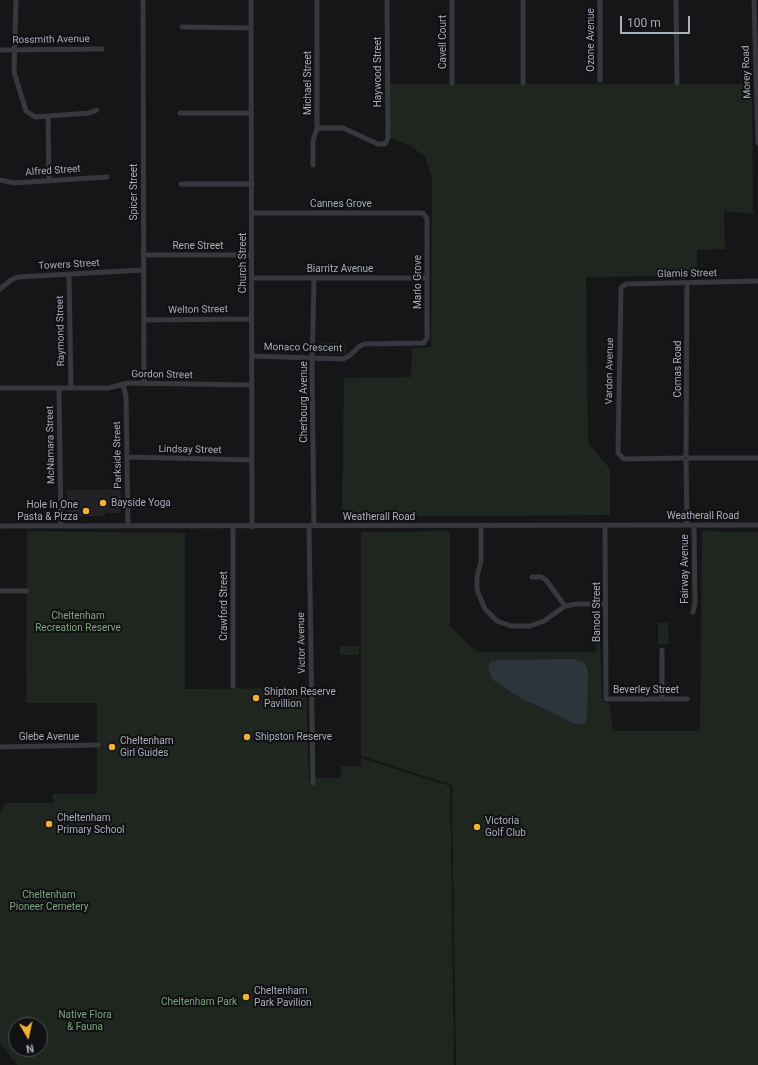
<!DOCTYPE html>
<html>
<head>
<meta charset="utf-8">
<style>
	body { margin:0 }
	#map { position:relative; width:758px; height:1065px; overflow:hidden; background:#161618; font-family:Roboto,sans-serif }
	canvas { display:block }
	.north { position:absolute; left:8px; top:1017px; width:40px; height:40px; box-sizing:border-box; background:#111113; border:1px solid #4d4f55; border-radius:50%; rotate:171deg; font-size:11px; font-weight:700; line-height:16px; text-align:center; color:#a8adb8 }
	.north::after { content:''; display:block; margin:auto; width:14px; height:18px; background:#f2b134; clip-path:polygon(50% 0,100% 100%,50% 72%,0 100%) }
	.scale { position:absolute; left:620px; top:16px; width:70px; height:18px; box-sizing:border-box; border:2px solid #a8adb8; border-top:0; padding-left:5px; font-size:12px; line-height:14px; white-space:nowrap; color:#a8adb8; -webkit-text-stroke:3px #111113; paint-order:stroke }
</style>
</head>
<body>
<div id="map">
<canvas width="758" height="1065"></canvas>
<div class="north">N</div>
<div class="scale">100 m</div>
</div>
<script>
const context = document.querySelector('canvas').getContext('2d');
context.lineJoin = 'round';
function paint(path, color) { context.fillStyle = color; context.fill(path, 'evenodd'); }
const poly = rows => new Path2D(rows.map(r => 'M' + r).join(''));
function stroke(path, color, width, dash) { context.strokeStyle = color; context.lineWidth = width; context.lineCap = dash ? 'butt' : 'round'; context.setLineDash(dash || []); context.stroke(path); }
function write(font, color, halo, rows, align = 'center') {
  context.font = font + ' Roboto,sans-serif'; context.lineWidth = 4; context.setLineDash([]); context.textBaseline = 'middle'; context.strokeStyle = halo; context.fillStyle = color; for (const [text, x, y, turn = 0] of rows) {
    context.save(); context.translate(x, y); context.rotate((+turn || 0) * Math.PI / 180); context.textAlign = isNaN(turn) ? turn : align; if (halo) context.strokeText(text, 0, 0); context.fillText(text, 0, 0); context.restore();
  }
}
const built = poly([
	[121,489,121,513,105,513,105,516,71,516,67,513,66,490]
]);
const green = poly([
	[390,84,752,84,753,214,724,211,725,249,697,250,697,276,586,277,588,443,610,469,610,515,342,517,344,378,411,377,412,348,431,347,432,177,425,157,411,146,390,138],
	[320,343,346,343,346,353,322,354,320,352],
	[27,531,185,533,185,689,306,688,309,780,316,778,341,778,341,766,361,766,361,758,450,786,454,1065,17,1065,0,1043,0,810,2,813,4,803,53,803,53,794,97,794,97,703,26,703],
	[16,1025,40,1025,40,1049,16,1049],
	[450,531,450,626,477,652,596,652,596,640,600,638,602,701,610,704,613,731,700,731,702,531,758,532,758,1065,456,1065,452,785,361,756,361,532],
	[658,623,668,623,669,644,658,645],
	[340,646,359,646,359,655,340,655]
]);
const water = poly([
	[572,659,582,661,586,665,588,672,587,720,585,723,582,725,572,723,550,711,522,699,493,680,488,669,490,662,499,660]
]);
const minor = poly([
	[16,0,14,72,26,111,35,117,89,113,97,110],
	[143,0,144,384],
	[251,0,252,527],
	[452,0,452,83],
	[523,0,523,83],
	[600,0,600,80],
	[676,0,677,83],
	[754,0,758,143],
	[182,27,251,28],
	[0,50,102,49],
	[180,113,251,113],
	[48,116,49,181],
	[317,128,343,128,378,144,385,144,388,138,387,0],
	[313,165,313,141,317,128,317,0],
	[0,180,14,183,107,177],
	[181,184,252,184],
	[252,213,423,213,427,218,427,338,424,343,365,344,360,346,349,356,343,359,252,356],
	[143,255,252,255],
	[69,274,71,388],
	[252,278,427,278],
	[314,279,312,367,314,526],
	[0,289,11,280,18,277,143,270],
	[144,320,252,319],
	[123,384,126,396,128,526],
	[0,388,108,388,128,383,252,385],
	[59,388,61,526],
	[686,455,687,283],
	[127,457,252,460],
	[683,458,624,459,618,453,621,288,626,284,757,281],
	[689,458,758,458],
	[686,461,687,525],
	[481,525,481,561,477,577,477,590,485,609,497,621,511,626,530,626,544,621,565,606,577,604,605,604],
	[605,525,606,699,687,699],
	[0,526,758,525],
	[309,526,313,783],
	[233,527,233,686],
	[532,577,541,577,546,580,565,606],
	[0,591,26,591],
	[693,612,695,604,694,525],
	[662,699,662,650],
	[0,747,98,745]
]);
const markers = [
	[103,503,4,"#f2b134"],
	[86,511,4,"#f2b134"],
	[256,698,4,"#f2b134"],
	[247,737,4,"#f2b134"],
	[112,747,4,"#f2b134"],
	[49,824,4,"#f2b134"],
	[477,827,4,"#f2b134"],
	[246,997,4,"#f2b134"]
];
const streetNames = [
	["Rossmith Avenue",51,40,-1],
	["Ozone Avenue",591,40,-90],
	["Cavell Court",443,42,-90],
	["Haywood Street",378,72,-90],
	["Morey Road",747,72,-92],
	["Michael Street",308,83,-90],
	["Alfred Street",53,171,-4],
	["Spicer Street",134,192,-90],
	["Cannes Grove",341,204],
	["Rene Street",198,246],
	["Church Street",243,263,-90],
	["Towers Street",69,265,-3],
	["Biarritz Avenue",340,269],
	["Glamis Street",687,274,-1],
	["Marlo Grove",418,282,-90],
	["Welton Street",198,310,-1],
	["Raymond Street",61,331,-91],
	["Monaco Crescent",303,348,1],
	["Comas Road",678,369,-90],
	["Vardon Avenue",610,371,-89],
	["Gordon Street",162,375,1],
	["Cherbourg Avenue",304,402,-90],
	["McNamara Street",51,445,-91],
	["Lindsay Street",190,450,1],
	["Parkside Street",118,455,-91],
	["Weatherall Road",703,516],
	["Weatherall Road",379,517],
	["Fairway Avenue",685,569,-90],
	["Crawford Street",224,606,-90],
	["Banool Street",597,612,-90],
	["Victor Avenue",302,643,-91],
	["Beverley Street",646,690],
	["Glebe Avenue",49,737]
];
const poiNames = [
	["Bayside Yoga",111,503],
	["Hole In One",78,505,"right"],
	["Pasta & Pizza",78,517,"right"],
	["Shipton Reserve",264,692],
	["Pavillion",264,704],
	["Shipston Reserve",255,737],
	["Cheltenham",120,741],
	["Girl Guides",120,753],
	["Cheltenham",57,818],
	["Primary School",57,830],
	["Victoria",485,821],
	["Golf Club",485,833],
	["Cheltenham",254,991],
	["Park Pavilion",254,1003]
];
const parkNames = [
	["Cheltenham",78,616],
	["Recreation Reserve",78,628],
	["Cheltenham",49,895],
	["Pioneer Cemetery",49,907],
	["Cheltenham Park",199,1002],
	["Native Flora",85,1015],
	["& Fauna",85,1027]
];
paint(built, '#222225');
paint(green, '#1e261f');
paint(water, '#2c353c');
stroke(minor, '#37383d', 5);
for (const [x, y, r, color] of markers) { const dot = new Path2D(); dot.arc(x, y, r, 0, 2 * Math.PI); context.fillStyle = color; context.fill(dot); stroke(dot, '#111113', 1.5); }
write('10px', '#a8adb8', '#111113', streetNames);
write('10px', '#a8adb8', '#111113', poiNames, 'left');
write('10px', '#7fa381', '#111113', parkNames);
</script>
</body>
</html>
